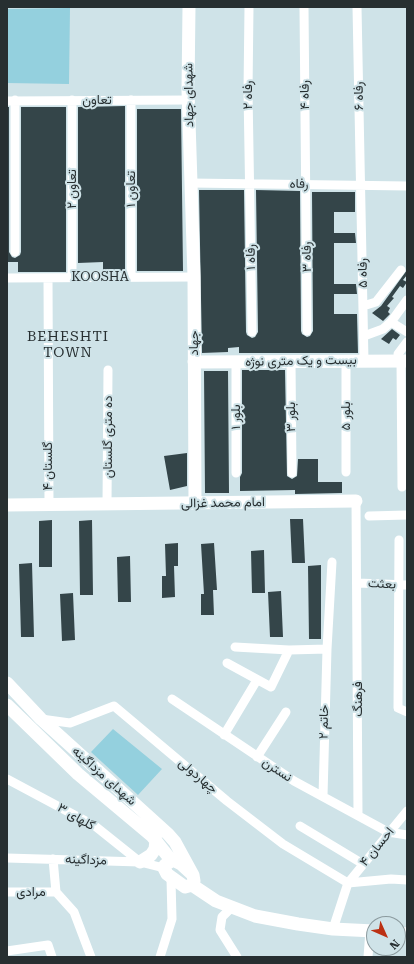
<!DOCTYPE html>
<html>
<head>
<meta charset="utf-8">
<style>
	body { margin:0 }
	#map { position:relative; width:414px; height:964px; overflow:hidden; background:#cfe3e8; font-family:"Roboto Serif",serif }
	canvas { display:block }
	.frame { position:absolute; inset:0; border:8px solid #272f31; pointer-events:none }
	.north { position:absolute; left:366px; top:916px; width:40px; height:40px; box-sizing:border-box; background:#cfe3e8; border:1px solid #8c9b9f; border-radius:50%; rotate:135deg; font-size:11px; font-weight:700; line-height:16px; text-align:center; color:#272f31 }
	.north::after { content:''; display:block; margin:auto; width:14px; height:18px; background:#bc3113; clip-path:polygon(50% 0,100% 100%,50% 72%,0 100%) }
</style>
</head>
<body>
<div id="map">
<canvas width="414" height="964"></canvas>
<div class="frame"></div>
<div class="north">N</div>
</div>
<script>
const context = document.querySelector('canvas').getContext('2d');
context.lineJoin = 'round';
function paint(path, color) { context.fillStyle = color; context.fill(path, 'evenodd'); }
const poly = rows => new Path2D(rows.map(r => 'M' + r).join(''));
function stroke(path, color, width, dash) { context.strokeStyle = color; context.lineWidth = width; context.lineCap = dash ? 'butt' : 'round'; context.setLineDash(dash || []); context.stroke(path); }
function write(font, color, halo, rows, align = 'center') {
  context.font = font + ' "Roboto Serif",Vazirmatn,serif'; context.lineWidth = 4; context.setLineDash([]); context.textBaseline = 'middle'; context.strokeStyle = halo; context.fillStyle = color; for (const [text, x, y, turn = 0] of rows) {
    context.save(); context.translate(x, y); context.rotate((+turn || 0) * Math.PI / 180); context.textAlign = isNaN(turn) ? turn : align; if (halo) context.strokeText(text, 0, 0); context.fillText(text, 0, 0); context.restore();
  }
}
const green = poly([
	[70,8,69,84,7,83,7,9],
	[113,729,162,769,138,795,91,752]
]);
const building = poly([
	[125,106,125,271,103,271,103,262,78,263,78,107],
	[7,107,9,107,9,252,12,257,15,258,20,255,21,252,21,107,66,107,66,272,18,272,18,262,7,262],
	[137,109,181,109,183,271,137,271],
	[199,190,244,190,246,332,247,335,252,338,255,337,258,332,256,190,300,191,301,331,302,334,307,337,310,336,313,331,312,192,355,192,355,212,334,212,334,233,355,233,356,243,334,243,334,284,356,284,357,294,334,294,334,314,357,314,358,353,239,353,239,347,228,348,228,352,202,353],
	[407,270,407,275,403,280,407,282,403,288,400,286,392,297,394,298,387,306,390,308,388,312,390,314,383,321,372,313,381,306],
	[392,329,400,335,396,340,393,338,389,344,381,339],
	[242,370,285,370,287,476,292,479,297,476,298,459,318,459,318,482,342,482,342,493,295,494,295,490,240,491,240,477,242,473],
	[204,371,228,371,229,493,205,493],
	[187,453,187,486,170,490,164,456],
	[290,519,303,519,305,563,292,563],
	[52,520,52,567,39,567,39,521],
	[92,520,93,595,80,595,79,521],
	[178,543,178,566,174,566,175,597,162,598,162,576,166,576,165,544],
	[214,543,217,590,213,590,214,615,201,615,201,594,204,594,201,544],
	[264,550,265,593,252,593,251,551],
	[130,556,131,602,118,602,117,557],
	[32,563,34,637,21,637,19,564],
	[321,565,321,639,309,639,308,566],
	[281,591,283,637,270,637,268,592],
	[73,593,75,640,62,641,60,594]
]);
const street = poly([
	[249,7,248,91,252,332],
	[304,7,307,331],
	[357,7,364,361],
	[15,100,15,252],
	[72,100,72,277],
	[131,100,131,277],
	[7,101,188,100],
	[191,183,407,186],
	[7,278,194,277],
	[48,278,49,504],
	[363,306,376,302,401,270],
	[391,322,407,332],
	[364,336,383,329,391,322,407,300],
	[398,354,407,342],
	[291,361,292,473],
	[346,361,346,472],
	[401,361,402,487],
	[236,362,236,473],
	[356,501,358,814],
	[107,504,108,370],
	[369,516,407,515],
	[399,540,398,708,407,712],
	[358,583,407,585],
	[235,647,289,650,327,649,332,562],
	[227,663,271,687,289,650],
	[172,699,294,781,388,832,407,835],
	[41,719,70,723,114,706,227,801,283,844,348,883],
	[224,735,257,680],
	[257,757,286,712],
	[7,779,95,826,140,862],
	[323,796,327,649],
	[300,826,363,864],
	[7,858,140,862,164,868],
	[53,859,56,892,74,912,91,957],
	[348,883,391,879,407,880],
	[7,892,56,892],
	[231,908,222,917,220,930,237,957],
	[333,929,348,883,407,811],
	[7,951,48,945,52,957],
	[160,957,172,919,171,879],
	[368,957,370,930]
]);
const secondary = poly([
	[189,7,188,90,194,277,195,503],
	[194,362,407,361],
	[7,505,356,501],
	[7,683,41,719,168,834,175,842,193,875],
	[7,705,78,774,152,836,171,860],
	[173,860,181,864,193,875,194,881,192,885,185,887,167,874,164,868,165,865,173,860],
	[140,862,151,855,155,849,156,840],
	[192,885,216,901,255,916,298,924,333,929,374,931],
	[398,933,407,934]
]);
const streetNames = [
	["شهدای جهاد",189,95,-91],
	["رفاه ۲",248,95,-90],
	["رفاه ۴",305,95,-91],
	["رفاه ۶",359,96,-91],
	["تعاون",97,100],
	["رفاه",299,184,1],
	["تعاون ۲",72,189,-90],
	["تعاون ۱",131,189,-90],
	["رفاه ۱",251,257,-91],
	["رفاه ۳",307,257,-91],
	["رفاه ۵",363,273,-91],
	["KOOSHA",100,277],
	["جهاد",194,343,-90],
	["بیست و یک متری نوژه",301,361,-1],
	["بلور ۵",346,416,-90],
	["بلور ۱",236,417,-90],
	["بلور ۳",291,417,-90],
	["ده متری گلستان",108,437,-90],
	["گلستان ۴",48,466,-90],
	["امام محمد غزالی",223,503,-1],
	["بعثت",382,584,3],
	["فرهنگ",358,699,-90],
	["خاتم ۲",324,722,-89],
	["نسترن",277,770,33],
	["شهدای مزداگینه",104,776,42],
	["چهاردولی",198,776,40],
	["گلهای ۳",76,817,30],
	["احسان ۴",377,847,-51],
	["مزداگینه",86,860,2],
	["مرادی",31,892]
];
const neighbourhoodNames = [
	["BEHESHTI",68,337],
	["TOWN",68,353]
];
paint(green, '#94d0de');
paint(building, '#344549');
stroke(street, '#fff', 9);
stroke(secondary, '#fff', 13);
write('13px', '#272f31', '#cfe3e8', streetNames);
context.letterSpacing = '1px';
write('14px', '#272f31', '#cfe3e8', neighbourhoodNames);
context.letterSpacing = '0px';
</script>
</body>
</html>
